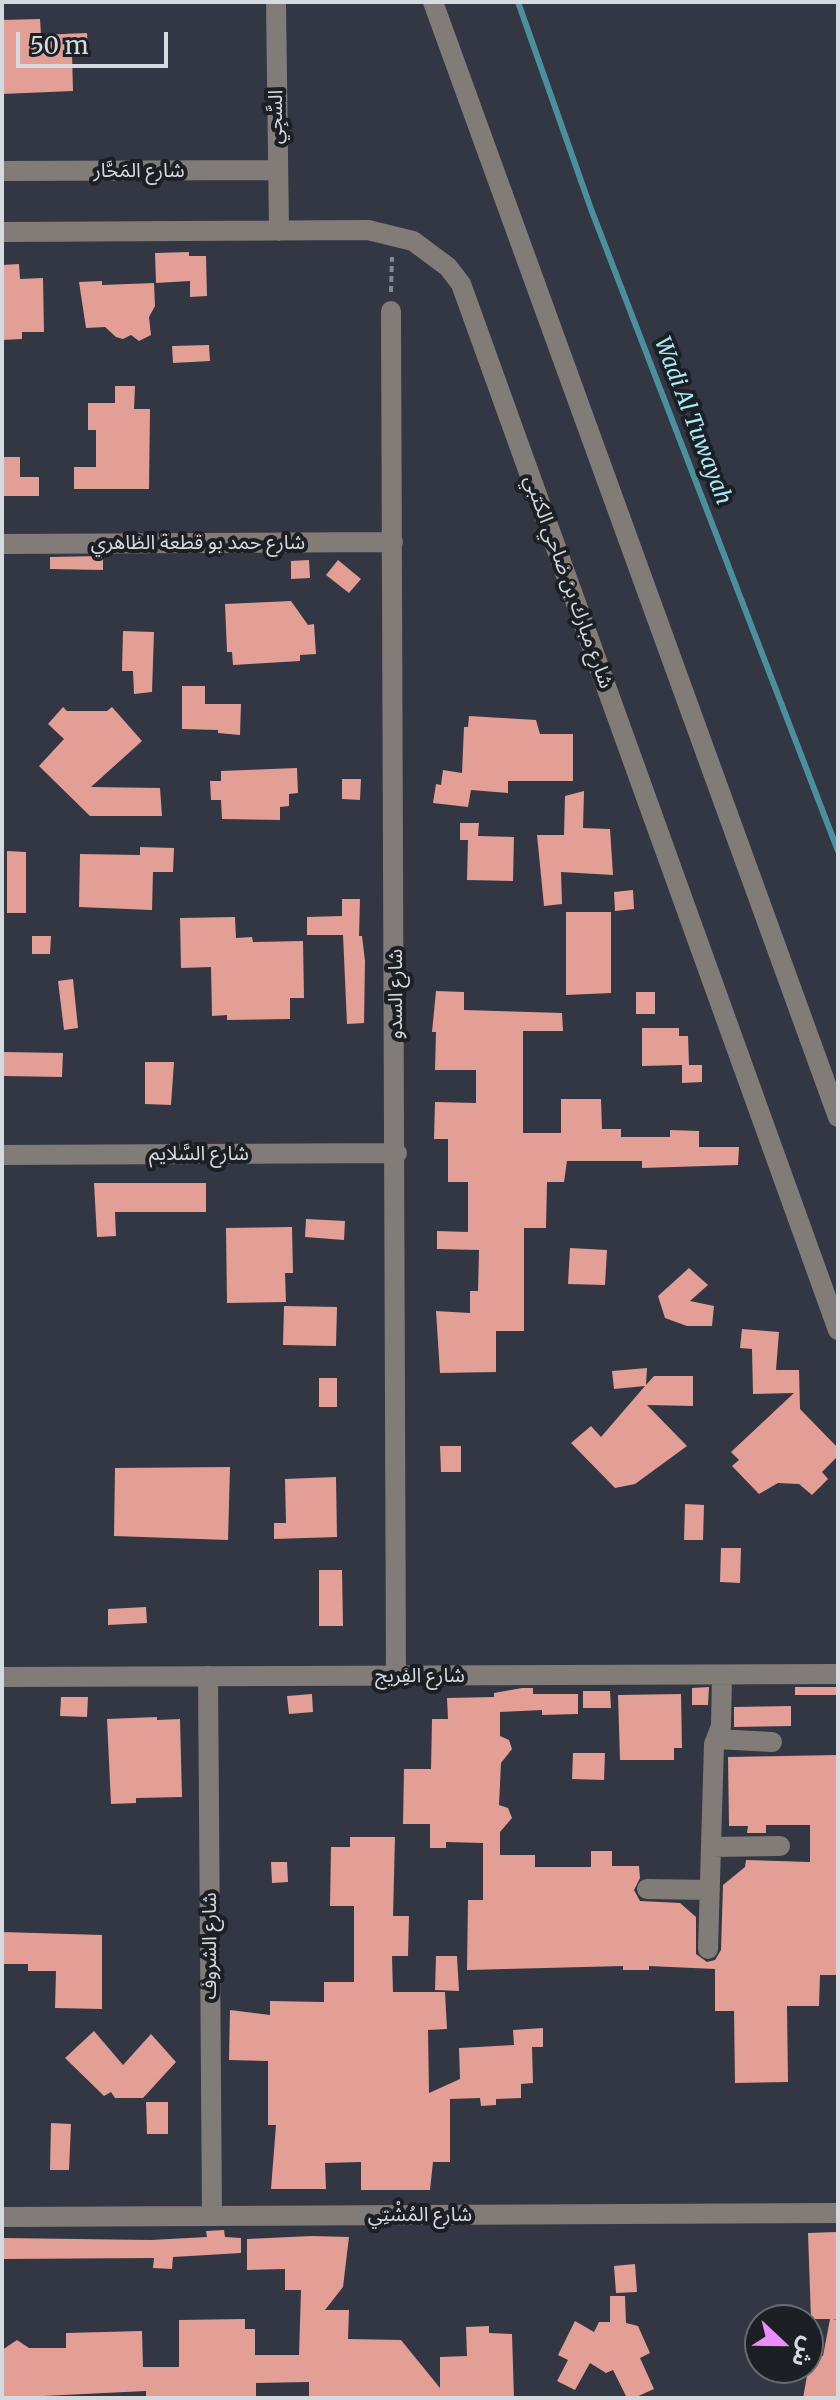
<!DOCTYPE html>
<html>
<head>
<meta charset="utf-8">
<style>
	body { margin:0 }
	#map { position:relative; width:840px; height:2400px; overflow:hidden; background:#323743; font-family:Merriweather,"Noto Sans Arabic",serif }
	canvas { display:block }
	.frame { position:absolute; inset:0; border:4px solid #d5d9e0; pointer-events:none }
	.north { position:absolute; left:744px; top:2304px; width:80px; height:80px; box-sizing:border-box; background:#1c1f24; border:2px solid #66696f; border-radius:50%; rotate:112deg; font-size:22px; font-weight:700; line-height:32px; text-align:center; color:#d5d9e0 }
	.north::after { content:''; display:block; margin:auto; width:28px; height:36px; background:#ea8dfc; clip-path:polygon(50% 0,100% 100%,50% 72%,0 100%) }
	.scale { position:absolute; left:16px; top:32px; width:152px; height:36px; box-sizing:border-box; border:4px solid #d5d9e0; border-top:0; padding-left:10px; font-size:24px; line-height:28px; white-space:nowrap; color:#d5d9e0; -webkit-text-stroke:6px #1c1f24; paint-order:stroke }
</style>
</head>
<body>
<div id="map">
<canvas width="840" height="2400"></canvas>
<div class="frame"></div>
<div class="north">ش</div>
<div class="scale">50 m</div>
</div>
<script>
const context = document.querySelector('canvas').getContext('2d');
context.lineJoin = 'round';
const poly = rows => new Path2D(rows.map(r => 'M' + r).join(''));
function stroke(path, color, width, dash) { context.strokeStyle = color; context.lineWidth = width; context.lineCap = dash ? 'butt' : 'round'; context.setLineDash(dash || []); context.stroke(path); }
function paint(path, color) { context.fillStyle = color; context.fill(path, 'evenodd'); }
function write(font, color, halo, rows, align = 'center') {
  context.font = font + ' Merriweather,"Noto Sans Arabic",serif'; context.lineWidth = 8; context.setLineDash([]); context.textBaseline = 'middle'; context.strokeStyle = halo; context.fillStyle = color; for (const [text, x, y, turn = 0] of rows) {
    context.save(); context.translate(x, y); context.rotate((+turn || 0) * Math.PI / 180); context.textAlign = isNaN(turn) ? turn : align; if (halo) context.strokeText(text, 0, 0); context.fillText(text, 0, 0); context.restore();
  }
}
const stream = poly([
	[518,2,591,209,838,851]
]);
const building = poly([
	[40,19,41,35,87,33,88,52,72,53,73,91,2,94,2,20],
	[189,252,189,256,206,256,207,296,190,297,190,281,156,283,155,253],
	[19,264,20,279,43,278,44,332,22,332,22,339,2,340,2,265],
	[102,281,102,285,154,283,155,306,149,317,151,335,139,341,131,335,123,339,116,337,105,327,86,328,79,282],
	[209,345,210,361,173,363,172,346],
	[115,386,135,386,134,409,150,409,149,489,74,489,74,467,96,467,96,430,88,430,88,403,115,403],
	[2,457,20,457,20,477,39,477,39,496,2,496],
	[103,556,103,570,50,569,50,557],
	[309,560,310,578,291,579,291,561],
	[338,560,361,579,349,593,326,575],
	[291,601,308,625,314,624,316,654,300,655,300,661,233,665,232,652,227,652,225,604],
	[123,631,154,632,152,692,134,694,133,671,122,671],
	[182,686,205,686,205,704,241,704,240,735,218,733,218,730,182,729],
	[63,707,67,711,107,711,112,707,142,741,91,787,160,788,162,816,90,816,39,766,64,739,48,724],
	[469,716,536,720,540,734,573,734,573,781,508,781,508,793,471,790,468,807,433,803,436,784,441,785,443,770,462,773,464,727,468,727],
	[297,768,298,793,289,794,289,806,280,807,280,820,222,819,221,800,211,800,210,781,221,781,221,771],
	[342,779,361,779,360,800,342,799],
	[584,791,583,828,610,829,613,875,561,872,562,904,544,906,537,835,564,835,565,796],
	[460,823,479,823,478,836,514,837,513,881,467,880,468,840,460,840],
	[140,847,174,848,173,872,153,872,152,910,79,907,80,854,140,855],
	[7,851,26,852,26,913,7,913],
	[633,890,634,909,615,911,614,892],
	[342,899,360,899,359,936,362,936,365,961,364,1023,347,1024,343,935,307,935,307,917,342,916],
	[566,912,611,912,611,993,566,995],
	[235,917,236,938,252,937,253,942,303,941,304,998,290,998,290,1019,227,1020,227,1015,212,1016,211,967,181,968,180,918],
	[32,936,51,936,50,954,32,954],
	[73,979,78,1028,64,1030,58,981],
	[436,991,464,992,464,1010,562,1013,563,1031,523,1031,523,1133,561,1133,561,1099,601,1099,602,1129,621,1129,621,1137,670,1137,670,1130,699,1131,699,1147,739,1147,738,1165,642,1168,642,1161,567,1161,564,1182,547,1182,546,1228,524,1228,524,1331,496,1331,496,1372,440,1373,436,1311,470,1313,470,1291,478,1291,479,1250,437,1249,437,1231,468,1232,468,1182,448,1182,448,1139,434,1139,435,1102,476,1103,476,1070,435,1070,436,1032,432,1032],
	[636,992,655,992,655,1014,636,1014],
	[642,1028,679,1028,679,1036,688,1036,689,1065,702,1065,702,1082,682,1083,682,1065,642,1066],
	[4,1052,63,1053,62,1077,4,1076],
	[145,1062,174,1062,171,1105,145,1104],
	[94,1183,206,1183,206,1212,115,1212,116,1236,97,1237],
	[306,1219,345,1221,344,1240,305,1237],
	[292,1227,293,1273,285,1273,286,1302,227,1303,226,1228],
	[570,1248,607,1250,605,1285,568,1284],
	[689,1268,708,1285,690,1301,714,1306,712,1326,687,1326,665,1318,658,1296],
	[284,1306,337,1307,336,1346,283,1345],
	[742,1329,779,1332,776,1370,799,1370,800,1409,838,1448,838,1456,822,1472,828,1479,812,1495,799,1484,778,1483,759,1494,732,1466,739,1460,731,1452,794,1393,753,1394,752,1349,740,1348],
	[647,1368,646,1385,654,1376,693,1376,693,1406,647,1405,687,1446,635,1484,615,1488,571,1443,591,1426,601,1437,645,1386,614,1389,612,1371],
	[319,1378,337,1378,337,1407,319,1407],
	[440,1446,461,1446,461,1472,441,1472],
	[230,1467,228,1540,114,1536,115,1468],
	[336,1477,337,1537,274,1539,274,1523,286,1523,285,1479],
	[685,1504,704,1505,703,1540,684,1540],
	[721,1548,741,1548,740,1583,720,1582],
	[319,1570,342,1570,343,1626,319,1626],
	[146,1607,147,1623,108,1625,108,1609],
	[709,1687,708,1705,692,1705,692,1688],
	[795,1687,838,1687,838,1695,795,1695],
	[522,1688,533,1688,533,1694,578,1694,578,1714,542,1715,542,1710,500,1712,500,1736,509,1740,512,1749,501,1763,499,1805,508,1808,512,1818,500,1832,500,1855,535,1855,535,1867,591,1867,591,1851,612,1851,612,1866,639,1866,640,1878,634,1890,640,1901,680,1903,696,1917,696,1954,707,1962,715,1960,721,1950,723,1885,745,1867,746,1860,810,1862,810,1825,766,1825,766,1833,747,1833,748,1826,729,1826,728,1757,838,1755,838,1975,820,1975,819,2006,787,2006,788,2082,735,2083,734,2011,715,2011,715,1969,649,1966,649,1970,623,1970,623,1966,467,1970,468,1900,483,1900,483,1843,446,1842,446,1848,430,1848,430,1824,403,1824,404,1769,431,1769,432,1719,448,1719,447,1698,494,1697,494,1693],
	[583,1691,610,1691,611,1708,583,1708],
	[312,1694,313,1712,289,1714,287,1696],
	[681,1694,682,1748,674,1748,674,1760,620,1760,618,1695],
	[61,1697,88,1697,87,1717,60,1716],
	[791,1706,791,1726,734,1727,734,1707],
	[157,1717,157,1720,180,1719,182,1797,136,1798,136,1803,111,1804,107,1719],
	[573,1753,605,1753,604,1780,572,1779],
	[350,1837,395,1837,393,1916,409,1916,408,1956,392,1956,393,1992,445,1992,447,2029,428,2030,429,2093,460,2079,459,2048,514,2045,513,2030,543,2028,543,2047,532,2047,533,2083,521,2084,521,2098,496,2099,496,2105,481,2106,480,2098,450,2099,450,2162,433,2162,430,2190,361,2190,361,2162,325,2163,326,2189,271,2189,276,2125,268,2125,268,2061,229,2060,230,2010,270,2015,270,2001,324,2002,324,1982,354,1982,354,1906,330,1906,331,1847,350,1847],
	[271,1862,287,1862,288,1882,272,1883],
	[2,1932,102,1935,102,2009,55,2008,56,1971,28,1971,28,1964,2,1964],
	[436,1956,457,1956,459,1991,435,1990],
	[94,2031,123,2065,151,2034,176,2062,143,2098,115,2098,111,2092,104,2096,65,2058],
	[146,2102,168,2102,168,2134,147,2134],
	[51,2123,71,2124,69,2170,50,2170],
	[224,2230,225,2237,241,2238,241,2253,173,2257,172,2269,153,2268,154,2258,2,2259,2,2238,151,2240,207,2237,206,2231],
	[836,2232,838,2319,833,2319,838,2320,838,2398,803,2398,811,2354,823,2356,830,2319,811,2319,808,2233],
	[312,2236,349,2237,343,2287,325,2310,349,2310,348,2339,401,2340,440,2388,440,2357,467,2356,466,2327,489,2326,489,2333,512,2334,514,2398,309,2398,309,2382,256,2383,256,2398,146,2398,146,2391,2,2398,2,2350,17,2340,29,2348,66,2348,66,2333,142,2331,143,2367,179,2367,179,2320,245,2319,245,2329,255,2329,255,2355,299,2355,301,2290,285,2290,285,2269,247,2270,247,2239],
	[635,2264,637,2292,616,2293,614,2266],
	[610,2296,625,2296,626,2323,638,2326,650,2353,640,2358,654,2389,634,2398,627,2398,613,2370,606,2373,590,2363,575,2390,557,2381,568,2360,558,2355,575,2321,594,2332,599,2322,610,2322]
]);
const path = poly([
	[391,292,392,257]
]);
const minor = poly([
	[276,2,279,231],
	[433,2,838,1117],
	[2,171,276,170],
	[2,232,368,230,413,241,448,267,461,284,838,1330],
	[391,311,396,1677],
	[2,544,393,542],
	[2,1155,397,1153],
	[208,1676,212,2216],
	[2,1677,838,1674],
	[716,1739,772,1742],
	[711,1847,780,1846],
	[647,1889,710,1890],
	[708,1949,714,1744,721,1726,722,1675],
	[2,2217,838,2213]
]);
const streetNames = [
	["السَّجِي",276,117,-90],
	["شارع المَحَّار",139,171],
	["شارع حمد بو قطعة الظاهري",198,543],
	["شارع مبارك بن ضاحي الكتبي",568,582,70],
	["شارع السدو",396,994,-90],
	["شارع السَّلايم",199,1154],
	["شارع الفِريج",420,1676],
	["شارع الشروف",210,1946,-90],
	["شارع المُشْتِي",420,2215]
];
const waterNames = [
	["Wadi Al Tuwayah",692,421,69]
];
stroke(stream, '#4b909d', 6);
paint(building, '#e39e95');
stroke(path, '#838791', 4, [6, 4]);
stroke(minor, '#817c77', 20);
write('20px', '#d5d9e0', '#1c1f24', streetNames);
write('italic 22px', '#a9ecf9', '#1c1f24', waterNames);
</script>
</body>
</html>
